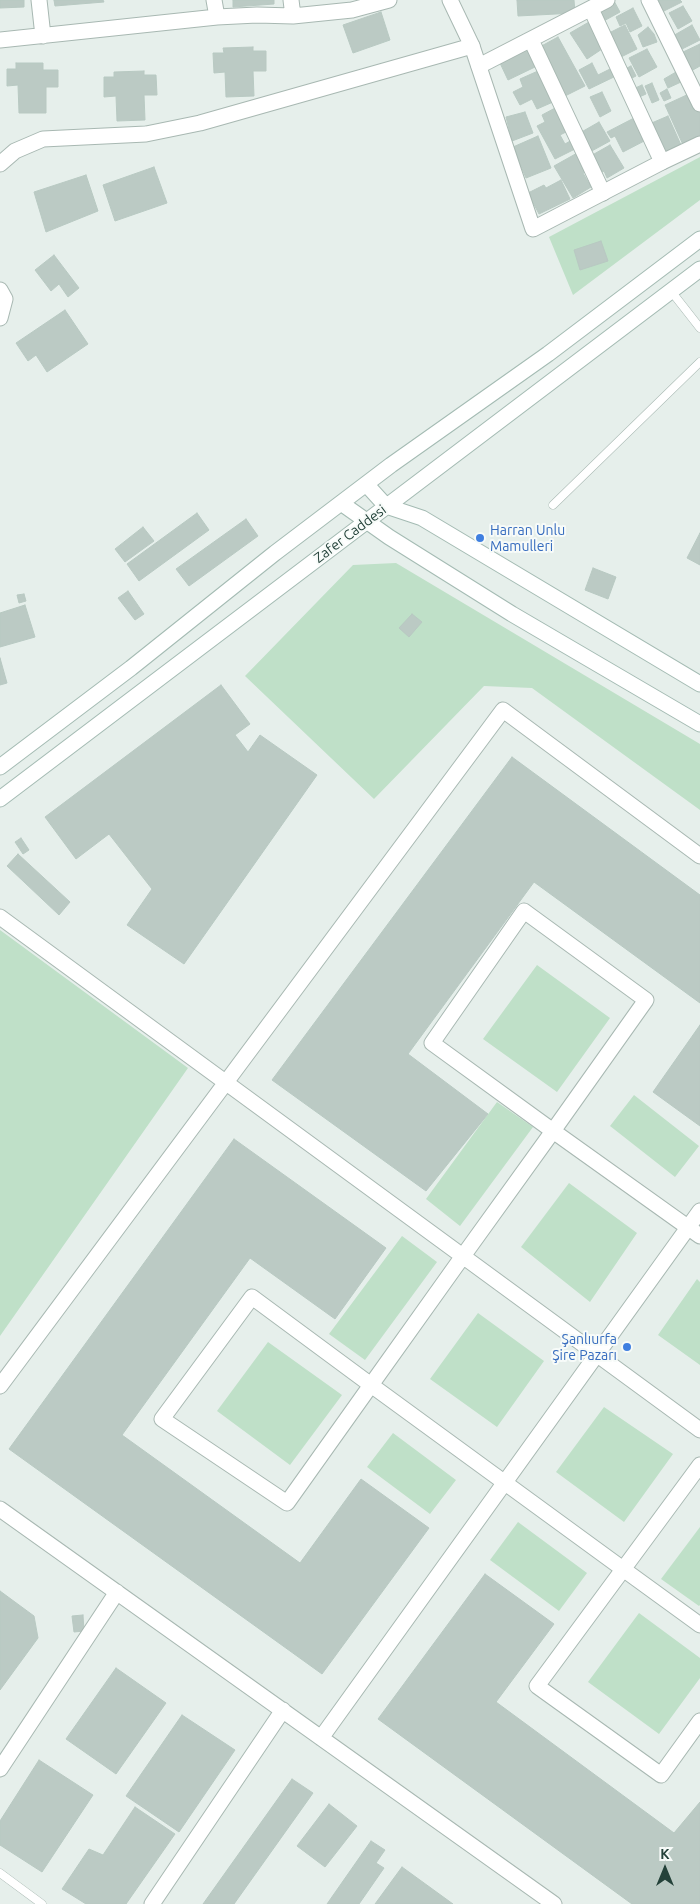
<!DOCTYPE html>
<html>
<head>
<meta charset="utf-8">
<style>
	body { margin:0 }
	#map { position:relative; width:700px; height:1904px; overflow:hidden; background:#e6efeb; font-family:Ubuntu,sans-serif }
	canvas { display:block }
	.north { position:absolute; left:640px; top:1844px; width:50px; height:50px; -webkit-text-stroke:4px #f7fbf9; paint-order:stroke; rotate:0deg; font-size:14px; font-weight:700; line-height:20px; text-align:center; color:#24423a }
	.north::after { content:''; display:block; margin:auto; width:18px; height:22px; background:#24423a; clip-path:polygon(50% 0,100% 100%,50% 72%,0 100%) }
</style>
</head>
<body>
<div id="map">
<canvas width="700" height="1904"></canvas>
<div class="north">K</div>
</div>
<script>
const context = document.querySelector('canvas').getContext('2d');
context.lineJoin = 'round';
function paint(path, color) { context.fillStyle = color; context.fill(path, 'evenodd'); }
const poly = rows => new Path2D(rows.map(r => 'M' + r).join(''));
function stroke(path, color, width, dash) { context.strokeStyle = color; context.lineWidth = width; context.lineCap = dash ? 'butt' : 'round'; context.setLineDash(dash || []); context.stroke(path); }
function write(font, color, halo, rows, align = 'center') {
  context.font = font + ' Ubuntu,sans-serif'; context.lineWidth = 4; context.setLineDash([]); context.textBaseline = 'middle'; context.strokeStyle = halo; context.fillStyle = color; for (const [text, x, y, turn = 0] of rows) {
    context.save(); context.translate(x, y); context.rotate((+turn || 0) * Math.PI / 180); context.textAlign = isNaN(turn) ? turn : align; if (halo) context.strokeText(text, 0, 0); context.fillText(text, 0, 0); context.restore();
  }
}
const green = poly([
	[700,157,700,200,573,295,549,237],
	[396,563,700,744,700,810,532,688,484,686,374,799,245,676,353,565],
	[0,930,188,1068,0,1336],
	[537,965,610,1018,557,1092,483,1039],
	[634,1095,699,1146,675,1177,610,1126],
	[497,1102,533,1127,460,1226,426,1199],
	[569,1183,637,1233,590,1302,521,1247],
	[402,1236,437,1262,365,1360,329,1334],
	[697,1279,700,1282,700,1365,658,1335],
	[478,1313,544,1361,497,1427,430,1379],
	[268,1342,342,1395,290,1465,217,1411],
	[604,1407,673,1454,624,1522,556,1472],
	[393,1433,456,1480,430,1514,367,1467],
	[518,1522,587,1573,559,1611,490,1560],
	[700,1527,700,1605,699,1606,661,1579],
	[639,1613,700,1658,700,1678,659,1734,588,1682]
]);
const building = poly([
	[0,0,24,0,24,7,0,8,0,0],
	[54,0,103,0,104,2,55,6,54,0],
	[233,0,274,0,274,4,233,7,233,0],
	[517,0,574,0,575,13,518,16,517,0],
	[653,0,680,0,682,2,660,13,653,0],
	[614,1,620,12,602,22,596,12,614,1],
	[683,6,692,21,678,29,669,13,683,6],
	[633,8,642,26,630,32,626,23,620,26,616,17,633,8],
	[381,12,390,40,353,53,343,25,381,12],
	[589,22,605,47,587,59,570,33,589,22],
	[625,25,637,49,619,58,607,34,625,25],
	[692,25,700,40,678,51,671,37,692,25],
	[648,27,654,34,657,42,643,47,638,35,648,27],
	[558,37,585,86,563,97,536,49,558,37],
	[700,44,700,66,691,71,681,53,700,44],
	[253,47,253,51,266,51,266,71,253,71,254,96,226,97,225,72,214,73,213,53,224,53,223,48,253,47],
	[647,49,657,67,639,77,629,58,647,49],
	[527,50,535,67,508,80,500,63,527,50],
	[16,63,43,63,43,70,58,70,58,87,46,87,46,113,19,113,18,85,7,86,7,69,16,69,16,63],
	[592,63,598,75,614,67,618,75,589,89,579,70,592,63],
	[631,66,636,76,628,80,623,70,631,66],
	[144,71,144,75,156,75,157,95,144,95,145,120,117,121,116,96,104,97,104,77,114,77,114,72,144,71],
	[538,71,553,102,537,109,532,99,520,105,513,92,523,87,520,79,538,71],
	[676,72,681,82,668,88,664,79,676,72],
	[652,83,659,100,652,103,645,86,652,83],
	[642,85,646,94,637,98,633,89,642,85],
	[667,89,671,98,664,101,660,93,667,89],
	[602,92,611,111,600,117,590,97,602,92],
	[691,93,700,114,700,140,684,147,665,105,691,93],
	[557,107,570,130,560,135,565,144,572,140,577,148,555,159,537,126,545,122,542,115,557,107],
	[525,112,533,133,512,141,506,117,525,112],
	[668,116,681,145,660,154,647,125,668,116],
	[636,117,648,139,623,152,615,136,611,138,607,132,636,117],
	[599,122,610,141,588,153,578,134,599,122],
	[538,136,551,168,526,178,513,147,538,136],
	[610,145,624,168,607,178,604,171,597,175,587,158,610,145],
	[579,152,589,169,583,173,591,187,573,198,554,166,579,152],
	[154,167,167,203,115,221,103,185,154,167],
	[86,175,98,211,46,232,34,192,86,175],
	[561,180,570,199,539,214,528,193,544,185,546,188,561,180],
	[601,241,608,261,580,270,574,250,601,241],
	[54,255,79,288,68,297,59,284,51,291,35,270,54,255],
	[65,310,88,344,47,372,36,355,28,361,16,343,65,310],
	[197,513,209,530,139,581,127,564,197,513],
	[246,519,258,536,189,586,176,569,246,519],
	[143,527,154,541,125,562,115,549,143,527],
	[700,533,700,565,687,558,700,533],
	[593,568,616,577,608,599,585,590,593,568],
	[128,591,144,614,135,620,118,598,128,591],
	[24,594,26,601,19,603,17,595,24,594],
	[25,605,35,637,0,647,0,613,25,605],
	[412,614,422,622,409,637,399,628,412,614],
	[0,658,7,683,0,685,0,658],
	[221,685,250,724,235,735,248,752,260,735,317,775,184,964,127,925,152,889,109,834,76,859,45,817,221,685],
	[512,757,700,895,700,1003,534,882,408,1054,488,1114,426,1191,272,1080,512,757],
	[21,838,29,850,23,854,15,842,21,838],
	[18,854,70,902,59,915,7,866,18,854],
	[700,1025,700,1126,653,1092,700,1025],
	[234,1139,386,1248,335,1319,250,1258,122,1435,300,1563,361,1479,429,1528,322,1674,9,1449,234,1139],
	[485,1574,554,1624,496,1702,674,1833,700,1802,700,1904,632,1904,378,1719,485,1574],
	[0,1591,34,1616,38,1638,0,1690,0,1591],
	[83,1615,84,1631,74,1632,72,1616,83,1615],
	[116,1668,166,1703,116,1774,66,1739,116,1668],
	[182,1715,235,1750,179,1832,126,1796,182,1715],
	[39,1760,93,1795,42,1872,0,1845,0,1821,39,1760],
	[292,1779,313,1793,234,1904,203,1904,292,1779],
	[329,1804,357,1826,325,1867,297,1846,329,1804],
	[135,1807,175,1834,126,1904,86,1904,62,1889,89,1849,103,1855,135,1807],
	[371,1841,385,1850,376,1863,384,1868,359,1904,327,1904,371,1841],
	[402,1867,453,1904,375,1904,402,1867]
]);
const service = poly([
	[671,291,700,328],
	[553,505,700,362],
	[0,1873,42,1904]
]);
const minor = poly([
	[39,0,43,36],
	[214,0,217,17],
	[291,0,293,16],
	[649,0,700,104],
	[591,9,662,162],
	[0,40,217,17,257,15,293,16,352,10,389,0],
	[531,40,603,193],
	[479,66,607,0],
	[0,164,15,151,43,139,146,134,200,123,472,46,450,0],
	[0,290,5,299,0,318],
	[0,917,700,1430],
	[700,1236,553,1131,432,1043,524,911,646,1000,553,1131,463,1256,371,1385,287,1503,162,1419,252,1297,371,1385,623,1569,700,1625],
	[0,1386,503,710,700,856],
	[700,1465,537,1686,661,1775,700,1721],
	[0,1509,554,1904],
	[321,1738,700,1211],
	[0,1769,117,1592],
	[152,1904,283,1710]
]);
const tertiary = poly([
	[472,46,533,229,662,162,700,144]
]);
const secondary = poly([
	[366,484,386,506,422,518,700,684],
	[341,503,389,537,512,614,700,724],
	[0,767,131,668,275,553,391,465,548,354,700,239],
	[0,799,700,269]
]);
const markers = [
	[480,538,5,"#3f7fe0"],
	[627,1347,5,"#3f7fe0"]
];
const shopNames = [
	["Harran Unlu",490,530],
	["Mamulleri",490,546],
	["Şanlıurfa",617,1339,"right"],
	["Şire Pazarı",617,1355,"right"]
];
const streetNames = [
	["Zafer Caddesi",350,534,-37]
];
paint(green, '#bfe0c8');
paint(building, '#bbcac4');
stroke(building, '#b8c9c2', 1);
stroke(service, '#a8b8b2', 9);
stroke(minor, '#a8b8b2', 17);
stroke(tertiary, '#a8b8b2', 17);
stroke(secondary, '#a4bbb3', 17);
stroke(service, '#fff', 8);
stroke(minor, '#fff', 15);
stroke(tertiary, '#fff', 15);
stroke(secondary, '#fff', 15);
for (const [x, y, r, color] of markers) { const dot = new Path2D(); dot.arc(x, y, r, 0, 2 * Math.PI); context.fillStyle = color; context.fill(dot); stroke(dot, '#f7fbf9', 2); }
write('14px', '#366cbe', '#f7fbf9', shopNames, 'left');
write('14px', '#24423a', '#f7fbf9', streetNames);
</script>
</body>
</html>
